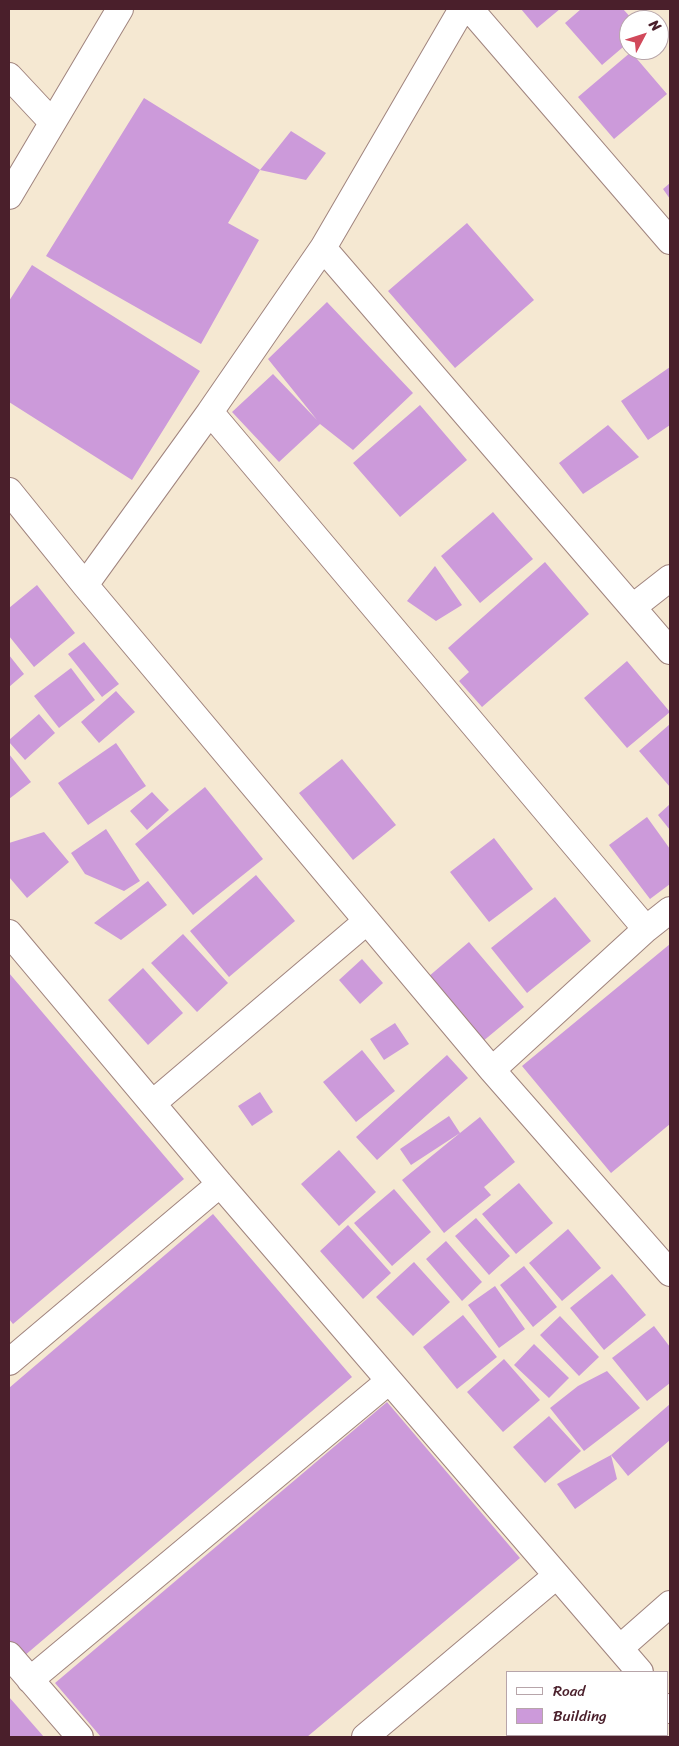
<!DOCTYPE html>
<html>
<head>
<meta charset="utf-8">
<style>
	body { margin:0 }
	#map { position:relative; width:679px; height:1746px; overflow:hidden; background:#f5e8d2; font-family:Sriracha,sans-serif }
	canvas { display:block }
	.frame { position:absolute; inset:0; border:10px solid #4a1f2b; pointer-events:none }
	.legend { position:absolute; left:506px; top:1671px; width:162px; height:65px; box-sizing:border-box; background:#fff; border:1px solid #b7a5aa; margin:0; padding:6px 9px; list-style:none; font-size:15px; color:#4a1f2b }
	.legend li { display:flex; align-items:center; gap:10px; height:25px }
	.legend b { width:25px; border:1px solid #b7a5aa }
	.north { position:absolute; left:619px; top:10px; width:50px; height:50px; box-sizing:border-box; background:#fff; border:1px solid #b7a5aa; border-radius:50%; rotate:50deg; font-size:14px; font-weight:700; line-height:20px; text-align:center; color:#4a1f2b }
	.north::after { content:''; display:block; margin:auto; width:18px; height:22px; background:#d1495b; clip-path:polygon(50% 0,100% 100%,50% 72%,0 100%) }
</style>
</head>
<body>
<div id="map">
<canvas width="679" height="1746"></canvas>
<div class="frame"></div>
<ul class="legend">
<li><b style="height:6px;background:#fff"></b>Road</li>
<li><b style="height:14px;background:#cc9ada"></b>Building</li>
</ul>
<div class="north">N</div>
</div>
<script>
const context = document.querySelector('canvas').getContext('2d');
context.lineJoin = 'round';
function paint(path, color) { context.fillStyle = color; context.fill(path, 'evenodd'); }
const poly = rows => new Path2D(rows.map(r => 'M' + r).join(''));
function stroke(path, color, width, dash) { context.strokeStyle = color; context.lineWidth = width; context.lineCap = dash ? 'butt' : 'round'; context.setLineDash(dash || []); context.stroke(path); }
const building = poly([
	[521,9,560,9,537,28],
	[581,9,623,9,633,20,629,20,629,42,602,65,565,23],
	[631,52,667,94,614,139,578,97],
	[144,98,260,170,228,223,259,240,201,344,46,256],
	[291,131,326,153,306,180,260,170],
	[670,183,670,199,663,189],
	[467,223,534,300,455,368,388,291],
	[32,265,200,371,132,480,9,402,9,301],
	[327,302,413,393,353,450,320,424,279,462,232,412,273,374,317,420,268,359],
	[670,367,670,425,648,440,621,401],
	[420,405,467,460,400,517,353,463],
	[608,425,639,457,583,494,559,463],
	[493,512,533,559,480,603,441,556],
	[545,562,589,614,482,707,459,681,469,672,448,648],
	[435,566,462,605,436,621,407,601],
	[37,585,75,633,34,667,9,636,9,608],
	[84,642,119,684,102,697,68,654],
	[9,655,24,674,9,687],
	[627,661,670,712,627,748,584,698],
	[71,668,95,700,59,728,34,696],
	[116,691,135,712,99,743,81,722],
	[39,714,55,733,25,760,9,742,9,740],
	[670,724,670,787,639,751],
	[116,743,146,786,88,825,58,783],
	[9,754,31,782,9,799],
	[342,759,396,825,353,860,299,793],
	[205,787,263,859,193,915,135,844],
	[152,792,169,810,147,830,130,811],
	[670,804,670,830,658,815],
	[647,817,670,849,670,884,650,899,609,845],
	[106,829,140,881,124,891,85,874,71,853],
	[44,832,69,862,27,898,9,877,9,843],
	[494,838,533,889,489,922,450,872],
	[256,875,295,921,229,977,190,931],
	[148,881,167,905,121,940,94,923],
	[555,897,591,941,527,993,491,948],
	[183,934,228,983,197,1012,151,963],
	[469,942,524,1007,482,1042,428,977],
	[670,944,670,1124,611,1173,522,1066],
	[362,959,383,983,360,1004,339,980],
	[143,968,183,1013,148,1045,108,1000],
	[9,973,184,1179,13,1324,9,1319],
	[395,1023,409,1044,384,1060,370,1039],
	[362,1050,395,1091,356,1122,323,1082],
	[447,1055,468,1078,377,1160,356,1137],
	[260,1092,273,1112,252,1126,238,1106],
	[449,1116,460,1133,480,1117,515,1162,484,1187,491,1195,444,1233,402,1180,460,1133,411,1165,400,1149],
	[339,1150,376,1192,339,1226,301,1184],
	[519,1183,553,1223,516,1254,482,1214],
	[394,1189,431,1232,392,1266,354,1223],
	[213,1214,352,1377,17,1662,9,1653,9,1388],
	[476,1218,510,1256,489,1275,455,1236],
	[348,1225,391,1273,363,1299,320,1251],
	[568,1229,601,1268,562,1301,529,1263],
	[446,1241,482,1282,462,1301,426,1259],
	[414,1262,450,1302,413,1336,376,1297],
	[524,1266,557,1307,533,1327,500,1285],
	[612,1274,646,1315,604,1350,570,1308],
	[495,1286,525,1329,499,1348,468,1305],
	[463,1315,497,1357,457,1389,423,1347],
	[560,1316,599,1357,579,1376,540,1335],
	[654,1326,670,1347,670,1383,647,1401,612,1358],
	[534,1344,569,1378,549,1398,514,1365],
	[504,1359,540,1400,503,1432,467,1392],
	[607,1371,640,1408,584,1451,550,1408,578,1386],
	[387,1402,520,1558,307,1737,101,1737,55,1683],
	[670,1404,670,1440,628,1476,611,1455,617,1479,575,1509,557,1484,611,1455],
	[549,1416,581,1451,545,1483,513,1447],
	[9,1697,44,1737,9,1737]
]);
const street = poly([
	[470,9,670,241],
	[9,76,52,122],
	[9,196,120,9],
	[323,248,670,651],
	[210,412,646,929],
	[9,491,85,585,492,1070,670,1273],
	[85,585,210,412,323,248,462,9],
	[633,607,670,578],
	[9,933,220,1184,640,1672],
	[492,1070,646,929,670,910],
	[153,1103,367,921],
	[9,1362,220,1184],
	[620,1648,670,1604],
	[9,1655,80,1737],
	[30,1680,389,1381],
	[668,1707,670,1710],
	[365,1737,556,1576]
]);
paint(building, '#cc9ada');
stroke(street, '#a0847e', 28);
stroke(street, '#fff', 26);
</script>
</body>
</html>
